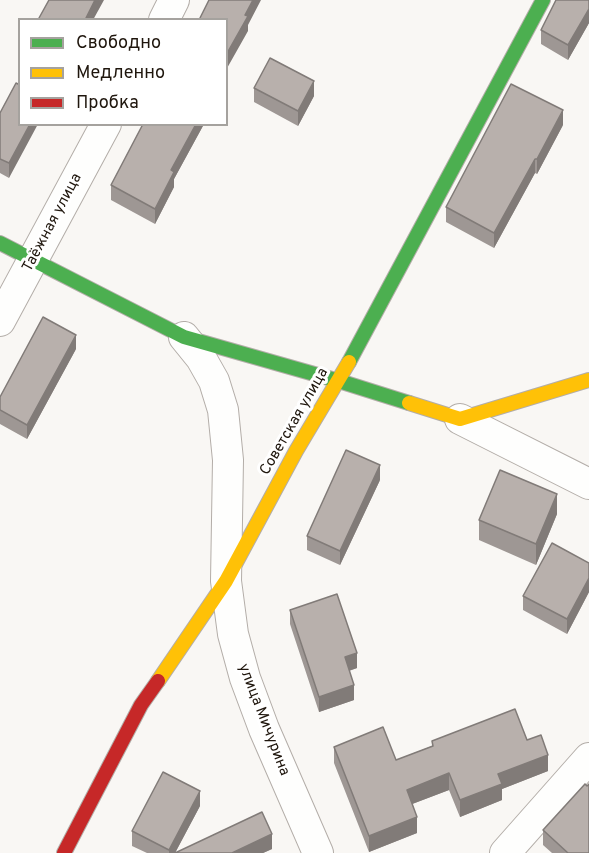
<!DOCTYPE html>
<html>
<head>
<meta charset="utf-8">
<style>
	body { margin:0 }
	#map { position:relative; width:589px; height:853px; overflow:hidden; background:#f9f7f4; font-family:Overpass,sans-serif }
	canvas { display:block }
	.legend { position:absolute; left:18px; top:18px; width:210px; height:108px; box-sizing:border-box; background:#fff; border:2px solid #a5a29e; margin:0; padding:8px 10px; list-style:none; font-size:18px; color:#1f160d }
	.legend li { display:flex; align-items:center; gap:12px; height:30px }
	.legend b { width:30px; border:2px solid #a5a29e }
</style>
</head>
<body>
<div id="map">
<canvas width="589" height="853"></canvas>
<ul class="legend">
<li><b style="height:8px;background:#4caf50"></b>Свободно</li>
<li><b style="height:8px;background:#ffc107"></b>Медленно</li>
<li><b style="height:8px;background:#c62828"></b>Пробка</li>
</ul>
</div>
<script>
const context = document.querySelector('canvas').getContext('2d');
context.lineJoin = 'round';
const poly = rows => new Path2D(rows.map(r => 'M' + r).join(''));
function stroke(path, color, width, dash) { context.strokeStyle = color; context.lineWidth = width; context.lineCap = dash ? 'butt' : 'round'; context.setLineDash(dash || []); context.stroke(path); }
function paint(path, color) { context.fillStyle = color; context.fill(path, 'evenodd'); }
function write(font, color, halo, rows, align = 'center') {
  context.font = font + ' Overpass,sans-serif'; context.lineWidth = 6; context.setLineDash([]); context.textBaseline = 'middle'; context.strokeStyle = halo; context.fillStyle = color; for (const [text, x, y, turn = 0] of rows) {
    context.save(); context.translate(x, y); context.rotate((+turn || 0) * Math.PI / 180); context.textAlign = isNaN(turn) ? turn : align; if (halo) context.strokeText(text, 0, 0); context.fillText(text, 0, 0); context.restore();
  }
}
const street = poly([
	[164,20,174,0],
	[0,321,106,124],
	[184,337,201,358,214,381,223,410,228,460,226,581,233,634,245,678,264,729,318,853],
	[460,419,589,484],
	[505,853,589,758]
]);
const fast = poly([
	[0,243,184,337,339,381,409,403],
	[349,362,543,0]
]);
const slow = poly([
	[409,403,460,419,589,380],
	[158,681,226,581,296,451,349,362]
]);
const jam = poly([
	[64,853,141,705,158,681]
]);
const wall = poly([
	[589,0,589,23,568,60,541,44,541,30],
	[16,83,9,178,0,173,0,113],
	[254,88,314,96,298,126,254,102],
	[143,124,204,124,174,179,174,187,155,224,111,200,111,185],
	[563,125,537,174,535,173,494,248,446,222,446,207],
	[76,349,27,439,0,424,0,397],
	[380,480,340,565,307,550,307,536],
	[557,514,536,565,479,540,479,520],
	[589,563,589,592,567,634,523,610,523,596],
	[290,610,357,668,349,671,354,700,319,712,290,624],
	[527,740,548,771,502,789,502,800,460,817,449,790,412,804,417,833,369,852,334,763,334,747,396,760,432,746,432,741],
	[200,806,175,853,272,849,263,853,147,853,132,846,132,831],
	[543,830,589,853,552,853,543,845]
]);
const shadedWall = poly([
	[95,0,104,0,93,20,85,20],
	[253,0,261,0,248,25,248,31,226,70,226,55,245,15],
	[589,9,589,23,568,60,568,45],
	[314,81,314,96,298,126,298,111],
	[563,110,563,125,537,174,537,159],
	[30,124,38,124,9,178,9,163],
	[196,124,204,124,174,179,174,187,155,224,155,209,171,170],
	[535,159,535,173,494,248,494,233],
	[76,335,76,349,27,439,27,425],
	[380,465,380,480,340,565,340,551],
	[557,494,557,514,536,565,536,544],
	[589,578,589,592,567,634,567,619],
	[357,653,357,668,345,672,345,657],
	[354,685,354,700,319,712,319,697],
	[548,755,548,771,502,789,502,800,460,817,460,800,498,774],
	[449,773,449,790,407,806,407,790],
	[200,791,200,806,175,853,169,853,169,850],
	[417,817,417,833,369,852,369,836],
	[272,834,272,849,263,853,232,853]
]);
const building = poly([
	[49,0,95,0,85,20,42,20,39,18,49,0],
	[209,0,253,0,245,15,248,16,226,55,226,20,199,20,209,0],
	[556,0,589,0,589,9,568,45,541,30,556,0],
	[270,58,314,81,298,111,254,88,270,58],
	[16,83,20,85,20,124,30,124,9,163,0,159,0,113,16,83],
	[511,84,563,110,537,159,535,159,494,233,446,207,511,84],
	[143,124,196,124,171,170,174,172,155,209,111,185,143,124],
	[43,317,76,335,27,425,0,410,0,397,43,317],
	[346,450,380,465,340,551,307,536,346,450],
	[500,470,557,494,536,544,479,520,500,470],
	[552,543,589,563,589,578,567,619,523,596,552,543],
	[337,594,357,653,345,657,354,685,319,697,290,610,337,594],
	[515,709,527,740,541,735,548,755,498,774,502,784,460,800,449,773,407,790,417,817,369,836,334,747,383,727,396,760,433,746,432,741,515,709],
	[163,772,200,791,169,850,132,831,163,772],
	[585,784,587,786,589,784,589,853,568,853,543,830,585,784],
	[262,812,272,834,232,853,175,853,262,812]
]);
const streetNames = [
	["Таёжная улица",53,223,-62],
	["Советская улица",295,422,-60],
	["улица Мичурина",263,720,69]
];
stroke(street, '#b3ada8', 32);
stroke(fast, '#b3ada8', 16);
stroke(slow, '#b3ada8', 16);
stroke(jam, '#b3ada8', 16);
stroke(street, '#fefefd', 30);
stroke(fast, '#4caf50', 14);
stroke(slow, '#ffc107', 14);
stroke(jam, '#c62828', 14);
paint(wall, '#9e9794');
paint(shadedWall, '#817b78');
paint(building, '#b8b0ac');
stroke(building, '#817b78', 1.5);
write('15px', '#1f160d', '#fff', streetNames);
</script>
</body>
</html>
